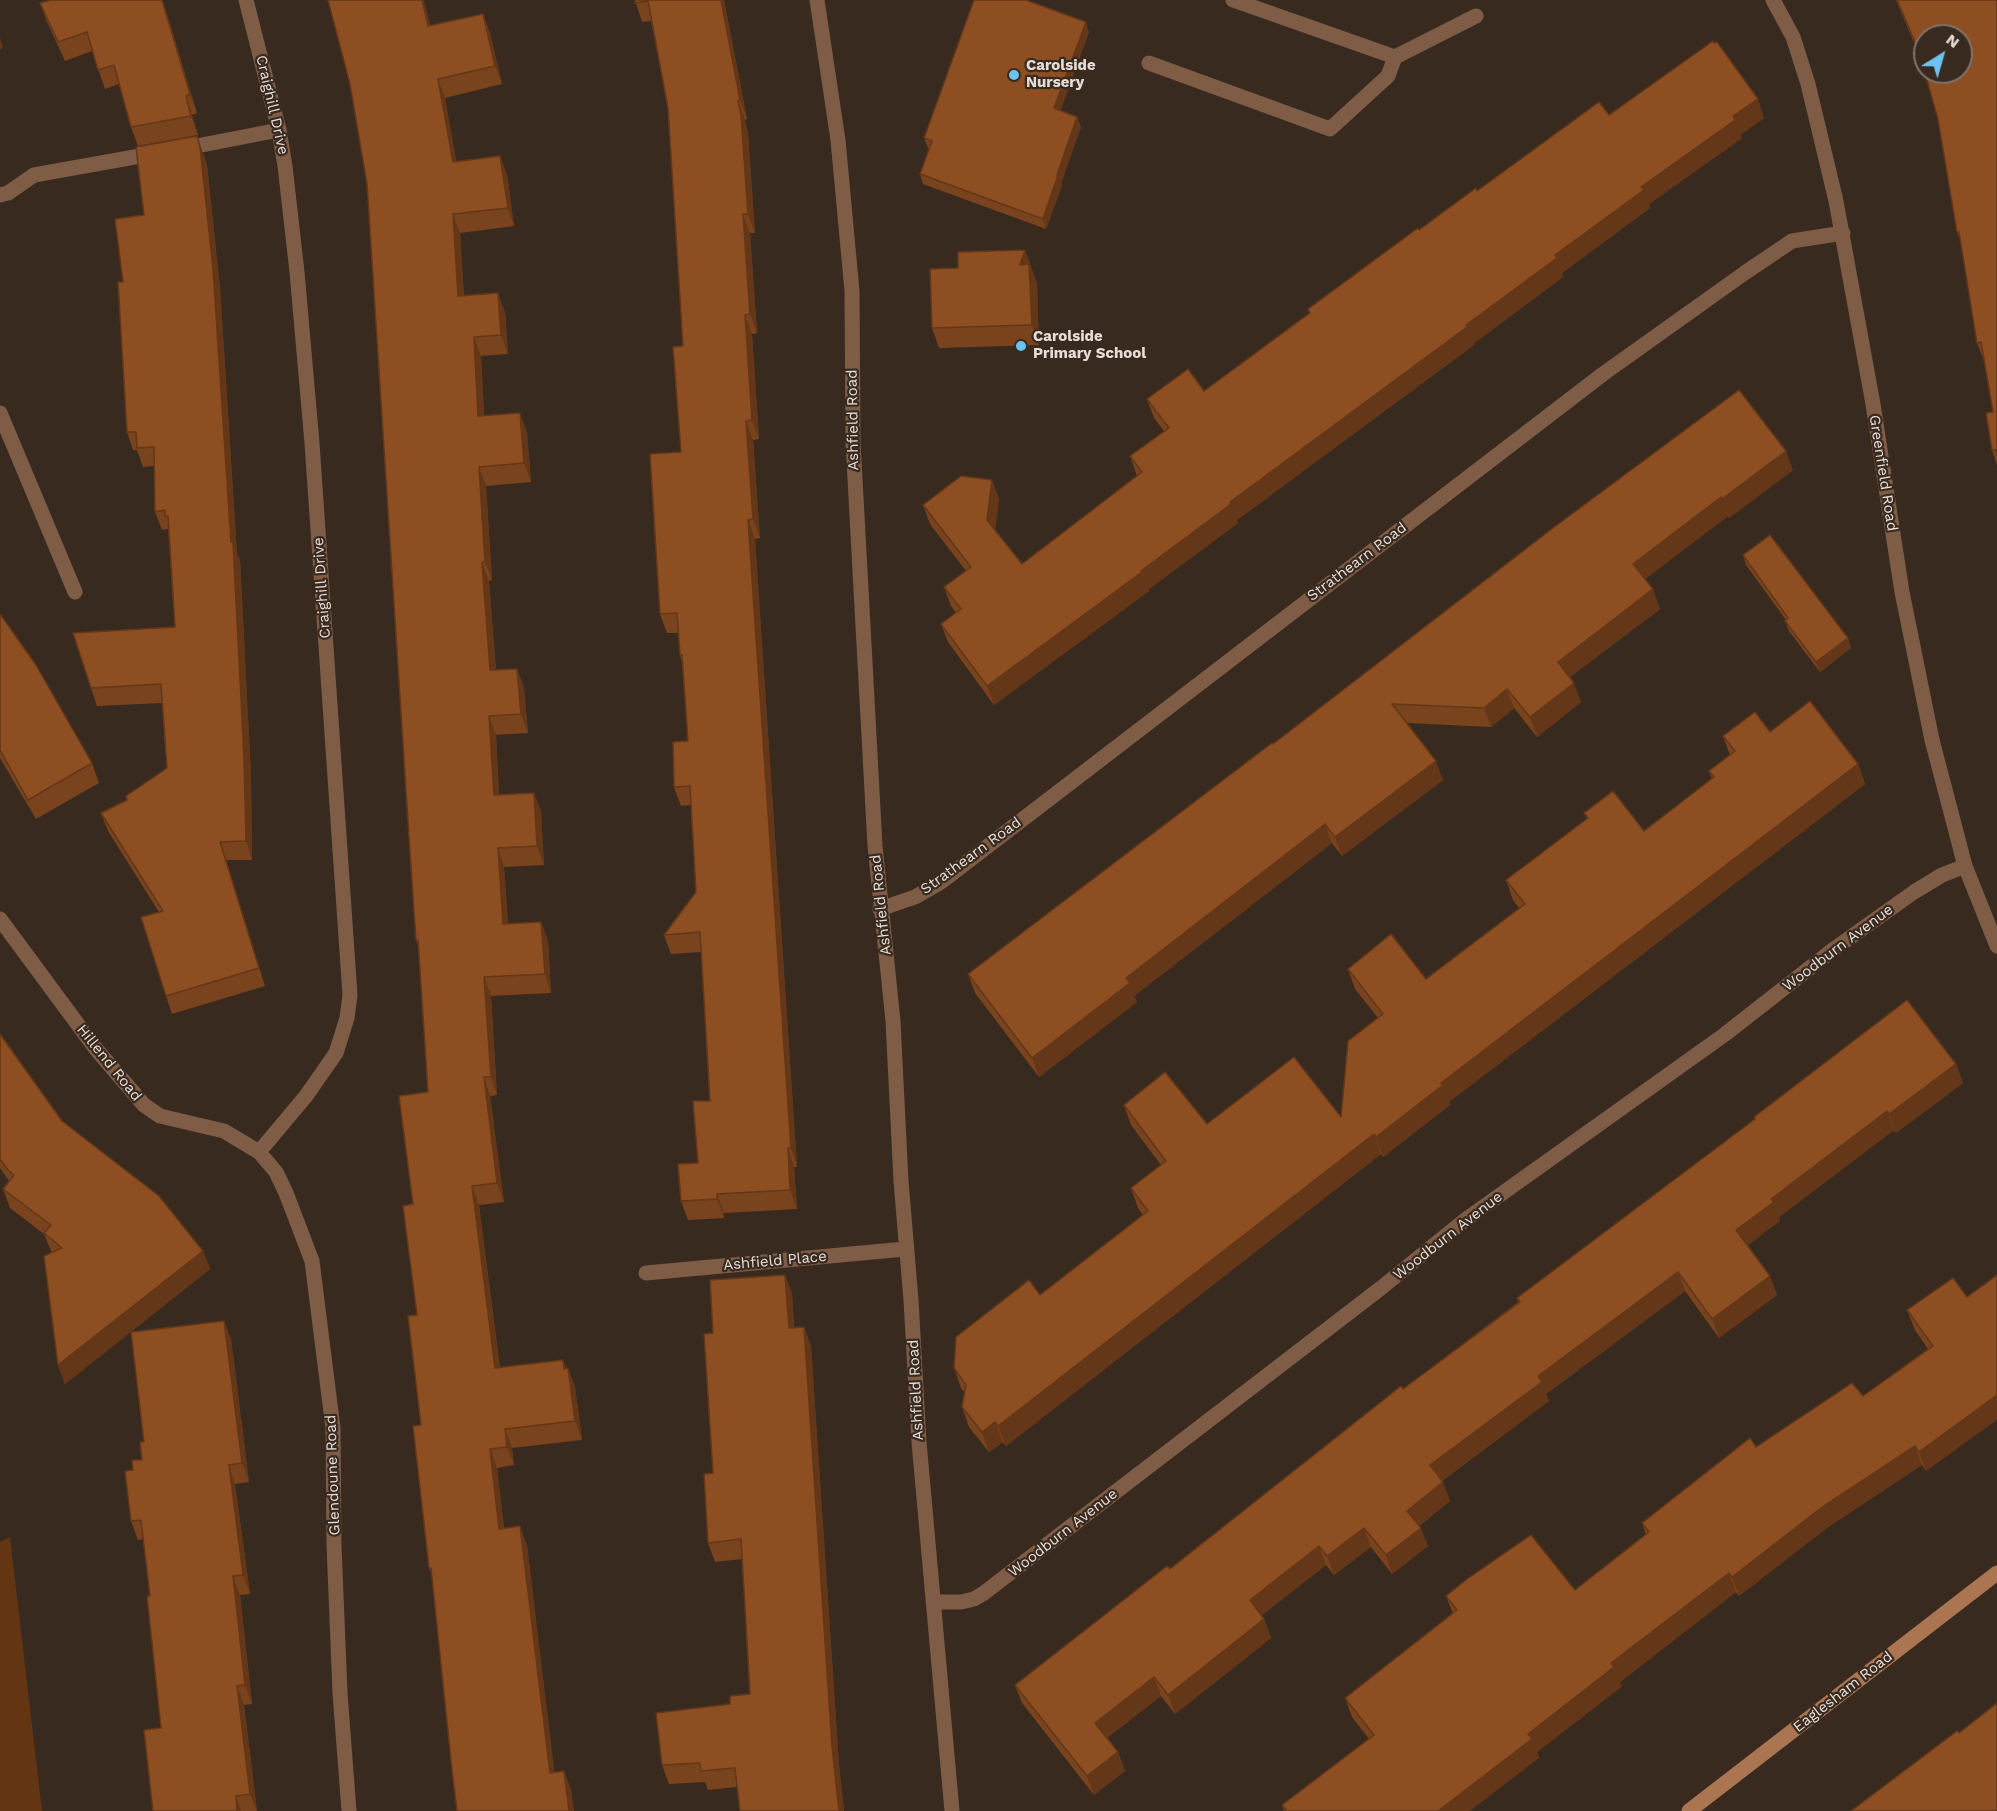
<!DOCTYPE html>
<html>
<head>
<meta charset="utf-8">
<style>
	body { margin:0 }
	#map { position:relative; width:1997px; height:1811px; overflow:hidden; background:#392a20; font-family:"Work Sans",sans-serif }
	canvas { display:block }
	.north { position:absolute; left:1913px; top:24px; width:60px; height:60px; box-sizing:border-box; background:#392a20; border:2px solid #7f7269; border-radius:50%; rotate:37deg; font-size:16px; font-weight:700; line-height:24px; text-align:center; color:#e7ddd7 }
	.north::after { content:''; display:block; margin:auto; width:21px; height:27px; background:#6ac3f1; clip-path:polygon(50% 0,100% 100%,50% 72%,0 100%) }
</style>
</head>
<body>
<div id="map">
<canvas width="1997" height="1811"></canvas>
<div class="north">N</div>
</div>
<script>
const context = document.querySelector('canvas').getContext('2d');
context.lineJoin = 'round';
function paint(path, color) { context.fillStyle = color; context.fill(path, 'evenodd'); }
const poly = rows => new Path2D(rows.map(r => 'M' + r).join(''));
function stroke(path, color, width, dash) { context.strokeStyle = color; context.lineWidth = width; context.lineCap = dash ? 'butt' : 'round'; context.setLineDash(dash || []); context.stroke(path); }
function write(font, color, halo, rows, align = 'center') {
  context.font = font + ' "Work Sans",sans-serif'; context.lineWidth = 4.5; context.setLineDash([]); context.textBaseline = 'middle'; context.strokeStyle = halo; context.fillStyle = color; for (const [text, x, y, turn = 0] of rows) {
    context.save(); context.translate(x, y); context.rotate((+turn || 0) * Math.PI / 180); context.textAlign = isNaN(turn) ? turn : align; if (halo) context.strokeText(text, 0, 0); context.fillText(text, 0, 0); context.restore();
  }
}
const green = poly([
	[10,1537,42,1811,0,1811,0,1542]
]);
const lane = poly([
	[1395,57,1476,16],
	[1149,63,1330,129,1388,76,1395,57,1233,0],
	[181,149,279,130],
	[0,195,8,193,34,175,157,153],
	[0,413,75,592]
]);
const street = poly([
	[246,0,279,130,285,166,297,272,312,443,350,995,347,1018,336,1053,306,1096,259,1152],
	[817,0,838,140,852,291,853,442,875,846,893,1021,901,1181,911,1300,919,1442,952,1811],
	[1773,0,1793,37,1808,84,1836,201,1873,404,1902,592,1932,740,1965,866,1997,946],
	[880,909,915,897,941,882,1603,374,1746,272,1792,241,1843,233],
	[0,919,96,1049,144,1105,160,1116,224,1131,259,1152,276,1172,286,1193,312,1261,333,1428,334,1545,340,1693,349,1811],
	[646,1273,905,1249],
	[933,1602,961,1602,974,1599,984,1593,1381,1288,1465,1220,1724,1035,1834,949,1914,892,1942,875,1965,866]
]);
const secondary = poly([
	[1689,1811,1997,1573]
]);
const wall = poly([
	[635,0,724,0,747,119,745,120,748,134,755,233,750,233,757,333,752,334,759,439,753,440,760,538,755,539,797,1167,794,1167,797,1209,724,1213,724,1218,688,1220,681,1201,698,1163,710,1101,701,952,671,954,664,935,696,892,691,805,681,806,674,787,688,741,682,662,680,655,678,633,667,633,660,614,681,452,683,346,668,108,651,21,642,22],
	[1896,0,1997,0,1997,465,1992,450,1993,412,1985,363,1977,343,1961,243,1957,232,1938,119,1920,57],
	[40,3,167,14,197,113,192,115,198,135,138,146,131,127,119,84,105,89,92,51,65,61,47,22],
	[483,14,490,33,502,84,445,98,456,162,507,174,514,226,460,233,464,295,505,312,508,354,481,356,484,415,527,432,531,482,486,486,492,580,489,581,496,670,517,669,524,688,528,733,496,735,499,795,541,811,544,865,504,867,508,924,541,922,548,941,551,993,491,996,497,1095,490,1096,504,1202,479,1205,500,1368,563,1360,566,1369,568,1368,575,1387,582,1440,512,1448,514,1465,497,1468,504,1528,527,1545,554,1773,564,1771,571,1790,574,1811,457,1811,432,1575,429,1568,421,1425,413,1204,428,1092,419,948,416,940,367,184,430,26],
	[1089,32,1060,111,1077,117,1081,127,1061,183,1062,185,1046,229,923,184,920,174,929,149,928,148,924,138],
	[1609,115,1764,118,1740,135,1742,138,1649,204,1650,208,1562,273,1563,277,1473,344,1474,345,1237,520,1238,523,1149,589,1149,591,994,705,948,642,941,624,956,613,951,606,944,587,966,571,930,524,923,505,992,480,999,499,995,530,1022,564,1137,476,1130,456,1164,431,1154,418,1147,399,1204,391,1309,313,1308,309,1419,230,1477,191],
	[203,154,207,165,220,288,237,554,240,560,251,776,252,860,226,860,265,986,172,1014,166,996,159,912,108,831,101,813,127,800,167,768,162,703,97,706,91,688,175,627,168,529,162,530,155,512,154,466,143,467,137,450,133,450,127,432,123,282],
	[1025,250,1037,284,1039,345,939,348,932,328,958,268],
	[1793,470,1729,518,1728,516,1645,579,1660,609,1570,677,1581,702,1537,737,1514,708,1491,727,1407,723,1443,780,1342,856,1332,843,1134,996,1137,1002,1039,1077,975,993,968,974,1273,744,1553,528],
	[1743,555,1848,638,1851,648,1820,672,1789,631,1785,621,1786,620,1746,565],
	[0,614,92,763,99,783,36,819,0,758],
	[1770,732,1858,764,1865,784,1449,1102,1450,1105,1383,1157,1381,1154,1006,1446,1003,1442,989,1452,969,1427,962,1407,965,1393,961,1388,954,1368,1040,1295,1143,1215,1138,1208,1131,1188,1161,1165,1131,1125,1124,1105,1207,1124,1341,1117,1378,1018,1355,989,1348,969,1426,979,1519,908,1513,900,1506,880,1587,819,1584,813,1644,831,1712,779,1709,771,1730,755,1723,736],
	[0,1034,62,1121,203,1251,210,1269,65,1384,58,1365,52,1252,51,1251,44,1234,10,1208,3,1189,9,1181,0,1168],
	[1956,1064,1963,1083,1896,1133,1894,1130,1779,1217,1780,1221,1747,1245,1777,1295,1719,1338,1685,1291,1546,1394,1549,1401,1442,1481,1450,1501,1419,1526,1428,1546,1392,1574,1371,1547,1334,1575,1326,1565,1262,1615,1264,1619,1271,1638,1175,1714,1161,1696,1107,1738,1118,1752,1125,1771,1094,1795,1022,1703,1015,1685,1170,1569,1403,1389,1518,1302,1517,1298,1755,1119,1754,1117],
	[785,1275,792,1294,794,1328,804,1327,811,1346,839,1765,844,1811,740,1811,737,1787,708,1790,705,1782,669,1784,662,1765,730,1704,750,1694,742,1559,715,1562,708,1543,713,1473,713,1333],
	[1953,1278,1926,1471,1922,1465,1828,1527,1739,1596,1736,1592,1620,1682,1621,1687,1537,1752,1539,1758,1284,1810,1282,1805,1369,1739,1352,1717,1345,1698,1453,1614,1446,1596,1575,1590,1646,1535,1642,1523,1756,1447,1863,1396,1928,1349,1915,1330,1907,1310],
	[224,1321,231,1339,249,1482,235,1484,250,1594,240,1595,252,1704,244,1705,257,1811,153,1811,161,1728,150,1596,143,1539,138,1540,131,1521,133,1470,142,1460,144,1442]
]);
const shadedWall = poly([
	[162,0,167,14,197,113,190,94],
	[422,0,424,0,435,45,428,26],
	[721,0,724,0,747,119,740,100],
	[483,14,490,33,502,84,495,66],
	[1086,22,1089,32,1058,118,1054,108],
	[0,38,3,47,0,50],
	[438,79,445,98,460,181,453,162],
	[186,96,192,115,198,135,191,116],
	[1758,99,1764,118,1740,135,1742,138,1649,204,1650,208,1562,273,1563,277,1473,344,1474,345,1237,520,1238,523,1149,589,1149,591,994,705,987,686,1141,571,1230,502,1466,325,1641,187,1733,116],
	[738,101,745,120,748,134,755,233,748,214],
	[1077,117,1081,127,1061,183,1062,185,1046,229,1043,219,1057,175],
	[197,136,207,165,220,288,237,554,240,560,251,776,252,860,246,841,231,542],
	[500,156,507,174,514,226,508,208],
	[453,214,460,233,465,315,458,296],
	[743,214,750,233,757,333,750,314],
	[1025,250,1037,284,1039,345,1032,325,1020,265],
	[498,293,505,312,508,354,501,335],
	[745,315,752,334,759,439,752,420],
	[474,337,481,356,485,434,478,416],
	[520,413,527,432,531,482,524,463],
	[746,421,753,440,760,538,753,519],
	[1786,451,1793,470,1729,518,1722,499],
	[479,467,486,486,492,580,485,562],
	[992,480,999,499,994,539,987,520],
	[1721,497,1728,516,1640,583,1633,564],
	[748,520,755,539,797,1167,791,1148],
	[482,562,489,581,497,689,490,670],
	[1653,589,1660,609,1565,681,1558,662],
	[1848,638,1851,648,1820,672,1816,662],
	[517,669,524,688,528,733,521,714],
	[1574,683,1581,702,1537,737,1530,717],
	[1507,689,1514,708,1491,727,1484,708],
	[489,716,496,735,500,814,494,795],
	[1436,761,1443,780,1342,856,1335,837],
	[1858,764,1865,784,1449,1102,1450,1105,1383,1157,1376,1137,1441,1083],
	[534,793,541,811,544,865,537,846],
	[1325,824,1332,843,1134,996,1137,1002,1039,1077,1032,1058,1126,978],
	[220,842,226,860,265,986,259,968],
	[498,848,504,867,509,943,503,924],
	[541,922,548,941,551,993,545,974],
	[484,977,491,996,497,1095,491,1077],
	[1956,1064,1963,1083,1896,1133,1889,1114],
	[484,1077,490,1096,504,1202,497,1183],
	[1887,1111,1894,1130,1779,1217,1780,1221,1743,1249,1736,1230,1771,1199],
	[1374,1134,1381,1154,1006,1446,998,1426],
	[788,1148,794,1167,797,1209,790,1190],
	[472,1186,479,1205,502,1387,495,1368],
	[717,1194,724,1213,724,1218,717,1199],
	[203,1251,210,1269,65,1384,58,1365],
	[1678,1272,1685,1291,1546,1394,1549,1401,1437,1484,1430,1465,1538,1376],
	[785,1275,792,1294,795,1347,789,1328],
	[1770,1276,1777,1295,1719,1338,1712,1319],
	[224,1321,231,1339,249,1482,242,1463],
	[804,1327,811,1346,839,1765,844,1811,839,1811,832,1746],
	[563,1360,569,1378,568,1368,575,1387,582,1440,575,1421],
	[1997,1395,1997,1420,1926,1471,1919,1452],
	[995,1422,1003,1442,989,1452,982,1432],
	[505,1429,512,1448,514,1465,507,1447],
	[1915,1446,1922,1465,1828,1527,1739,1596,1732,1577,1821,1508],
	[490,1449,497,1468,506,1548,499,1529],
	[229,1465,235,1484,250,1594,243,1575],
	[1443,1482,1450,1501,1414,1529,1407,1511],
	[520,1526,527,1545,557,1792,550,1773],
	[1364,1528,1371,1547,1334,1575,1327,1556],
	[1421,1528,1428,1546,1392,1574,1386,1555],
	[1319,1546,1326,1565,1257,1619,1250,1600],
	[1729,1573,1736,1592,1620,1682,1621,1687,1537,1752,1539,1758,1470,1811,1438,1811,1611,1663],
	[233,1576,240,1595,252,1704,245,1685],
	[1264,1619,1271,1638,1175,1714,1168,1695],
	[1154,1677,1161,1696,1102,1742,1095,1723],
	[237,1686,244,1705,257,1811,250,1794],
	[1118,1752,1125,1771,1094,1795,1087,1776],
	[564,1771,571,1790,574,1811,569,1811],
	[236,1796,241,1811,237,1811]
]);
const building = poly([
	[51,0,162,0,190,94,186,96,191,116,131,127,114,65,98,70,87,32,58,42,40,3,51,0],
	[328,0,422,0,428,26,483,14,495,66,438,79,453,162,500,156,508,208,453,214,458,296,498,293,501,335,474,337,478,416,520,413,524,463,479,467,485,562,482,562,490,670,517,669,521,714,489,716,494,795,534,793,537,846,498,848,503,924,541,922,545,974,484,977,491,1077,484,1077,497,1183,472,1186,495,1368,563,1360,564,1369,568,1368,575,1421,505,1429,507,1447,490,1449,499,1529,520,1526,550,1773,564,1771,569,1811,457,1811,452,1770,431,1568,429,1568,413,1426,421,1425,408,1316,417,1315,403,1206,413,1204,399,1096,428,1092,418,940,416,940,409,837,367,184,350,84,328,0],
	[635,0,721,0,740,100,738,101,741,115,748,214,743,214,750,314,745,315,752,420,746,421,753,519,748,520,791,1148,788,1148,790,1190,717,1194,717,1199,681,1201,678,1164,698,1163,693,1101,710,1101,700,932,664,935,696,892,690,786,674,787,673,742,688,741,682,655,680,655,677,613,660,614,650,454,681,452,673,347,683,346,668,108,648,1,635,3,635,0],
	[974,0,1026,0,1086,22,1054,108,1077,117,1057,175,1058,175,1043,219,920,174,932,141,924,138,974,0],
	[1897,0,1997,0,1997,456,1996,450,1992,450,1986,413,1993,412,1981,342,1977,343,1959,232,1957,232,1938,119,1918,49,1897,0],
	[1925,36,1961,36,1961,72,1925,72,1925,36],
	[1713,41,1714,43,1717,42,1758,99,1733,116,1735,120,1641,187,1644,190,1555,255,1557,258,1466,325,1467,327,1230,502,1231,504,1141,571,1142,572,987,686,941,624,961,609,944,587,971,567,923,505,961,476,992,480,987,520,1022,564,1142,472,1130,456,1169,428,1147,399,1188,369,1204,391,1310,313,1308,309,1418,228,1419,230,1476,188,1477,191,1599,102,1609,115,1713,41],
	[197,136,200,147,213,269,231,542,233,542,244,758,246,841,220,842,259,968,166,996,141,917,163,911,101,813,127,800,126,796,167,768,161,684,91,688,73,633,175,627,168,516,165,516,165,510,155,512,154,447,137,448,136,432,127,432,118,282,123,282,115,219,144,215,136,147,197,136],
	[1025,250,1020,265,1029,264,1032,325,932,328,930,269,958,268,958,252,1025,250],
	[1739,390,1786,451,1722,499,1721,497,1633,564,1653,589,1558,662,1574,683,1530,717,1507,689,1484,708,1392,704,1436,761,1335,837,1325,824,1126,978,1130,983,1032,1058,968,974,1272,743,1273,744,1553,528,1739,390],
	[1770,535,1848,638,1816,662,1785,621,1788,618,1743,555,1770,535],
	[0,614,36,665,92,763,28,800,0,750,0,614],
	[1810,701,1858,764,1441,1083,1443,1085,1376,1137,1374,1134,998,1426,995,1422,982,1432,962,1407,966,1385,954,1368,956,1337,1029,1280,1040,1295,1148,1211,1131,1188,1166,1161,1124,1105,1165,1072,1207,1124,1294,1057,1341,1117,1348,1041,1383,1014,1348,969,1391,934,1426,979,1525,904,1506,880,1588,818,1584,813,1613,791,1644,831,1714,777,1709,771,1735,751,1723,736,1755,712,1770,732,1810,701],
	[1907,1000,1956,1064,1889,1114,1887,1111,1771,1199,1774,1202,1736,1230,1770,1276,1712,1319,1678,1272,1538,1376,1542,1382,1430,1465,1443,1482,1407,1511,1421,1528,1386,1555,1364,1528,1327,1556,1319,1546,1250,1600,1264,1619,1168,1695,1154,1677,1095,1723,1118,1752,1087,1776,1015,1685,1167,1566,1170,1569,1401,1386,1403,1389,1520,1302,1517,1298,1755,1119,1754,1117,1907,1000],
	[0,1034,62,1121,159,1196,203,1251,58,1365,44,1256,62,1248,44,1233,51,1225,3,1189,14,1175,8,1170,0,1159,0,1034],
	[785,1275,789,1328,804,1327,832,1746,839,1811,740,1811,735,1768,701,1771,700,1763,662,1765,656,1713,730,1704,730,1696,750,1694,741,1539,708,1543,704,1474,713,1473,704,1334,713,1333,710,1280,785,1275],
	[1997,1275,1997,1395,1919,1452,1915,1446,1821,1508,1732,1577,1729,1573,1611,1663,1614,1667,1528,1734,1532,1739,1438,1811,1283,1811,1286,1809,1282,1805,1374,1735,1345,1698,1457,1610,1446,1596,1467,1579,1531,1535,1575,1590,1649,1532,1642,1523,1750,1438,1756,1447,1852,1383,1863,1396,1933,1346,1907,1310,1953,1278,1967,1297,1997,1275],
	[224,1321,242,1463,229,1465,243,1575,233,1576,245,1685,237,1686,250,1794,236,1796,237,1811,153,1811,144,1730,161,1728,147,1596,150,1596,141,1520,131,1521,125,1471,133,1470,132,1460,142,1460,140,1442,144,1442,131,1332,224,1321],
	[1997,1703,1997,1811,1851,1811,1957,1731,1959,1733,1997,1703]
]);
const markers = [
	[1014,75,6,"#6ac3f1"],
	[1021,346,6,"#6ac3f1"]
];
const poiNames = [
	["Carolside",1026,66],
	["Nursery",1026,83],
	["Carolside",1033,337],
	["Primary School",1033,354]
];
const streetNames = [
	["Craighill Drive",272,105,77],
	["Ashfield Road",853,420,-91],
	["Greenfield Road",1883,473,81],
	["Strathearn Road",1357,562,-37],
	["Craighill Drive",322,588,-94],
	["Strathearn Road",971,856,-36],
	["Ashfield Road",881,905,-96],
	["Woodburn Avenue",1838,948,-37],
	["Hillend Road",109,1063,51],
	["Woodburn Avenue",1448,1236,-38],
	["Ashfield Place",775,1261,-5],
	["Ashfield Road",916,1390,-93],
	["Glendoune Road",333,1475,-92],
	["Woodburn Avenue",1063,1533,-38],
	["Eaglesham Road",1843,1692,-38]
];
paint(green, '#633512');
stroke(lane, '#7f5c45', 15);
stroke(street, '#7f5c45', 15);
stroke(secondary, '#ac7551', 15);
paint(wall, '#79431d');
paint(shadedWall, '#633718');
paint(building, '#8d4e22');
stroke(building, '#633718', 1.5);
for (const [x, y, r, color] of markers) { const dot = new Path2D(); dot.arc(x, y, r, 0, 2 * Math.PI); context.fillStyle = color; context.fill(dot); stroke(dot, '#392a20', 2); }
write('bold 15px', '#e7ddd7', '#392a20', poiNames, 'left');
write('15px', '#e7ddd7', '#392a20', streetNames);
</script>
</body>
</html>
